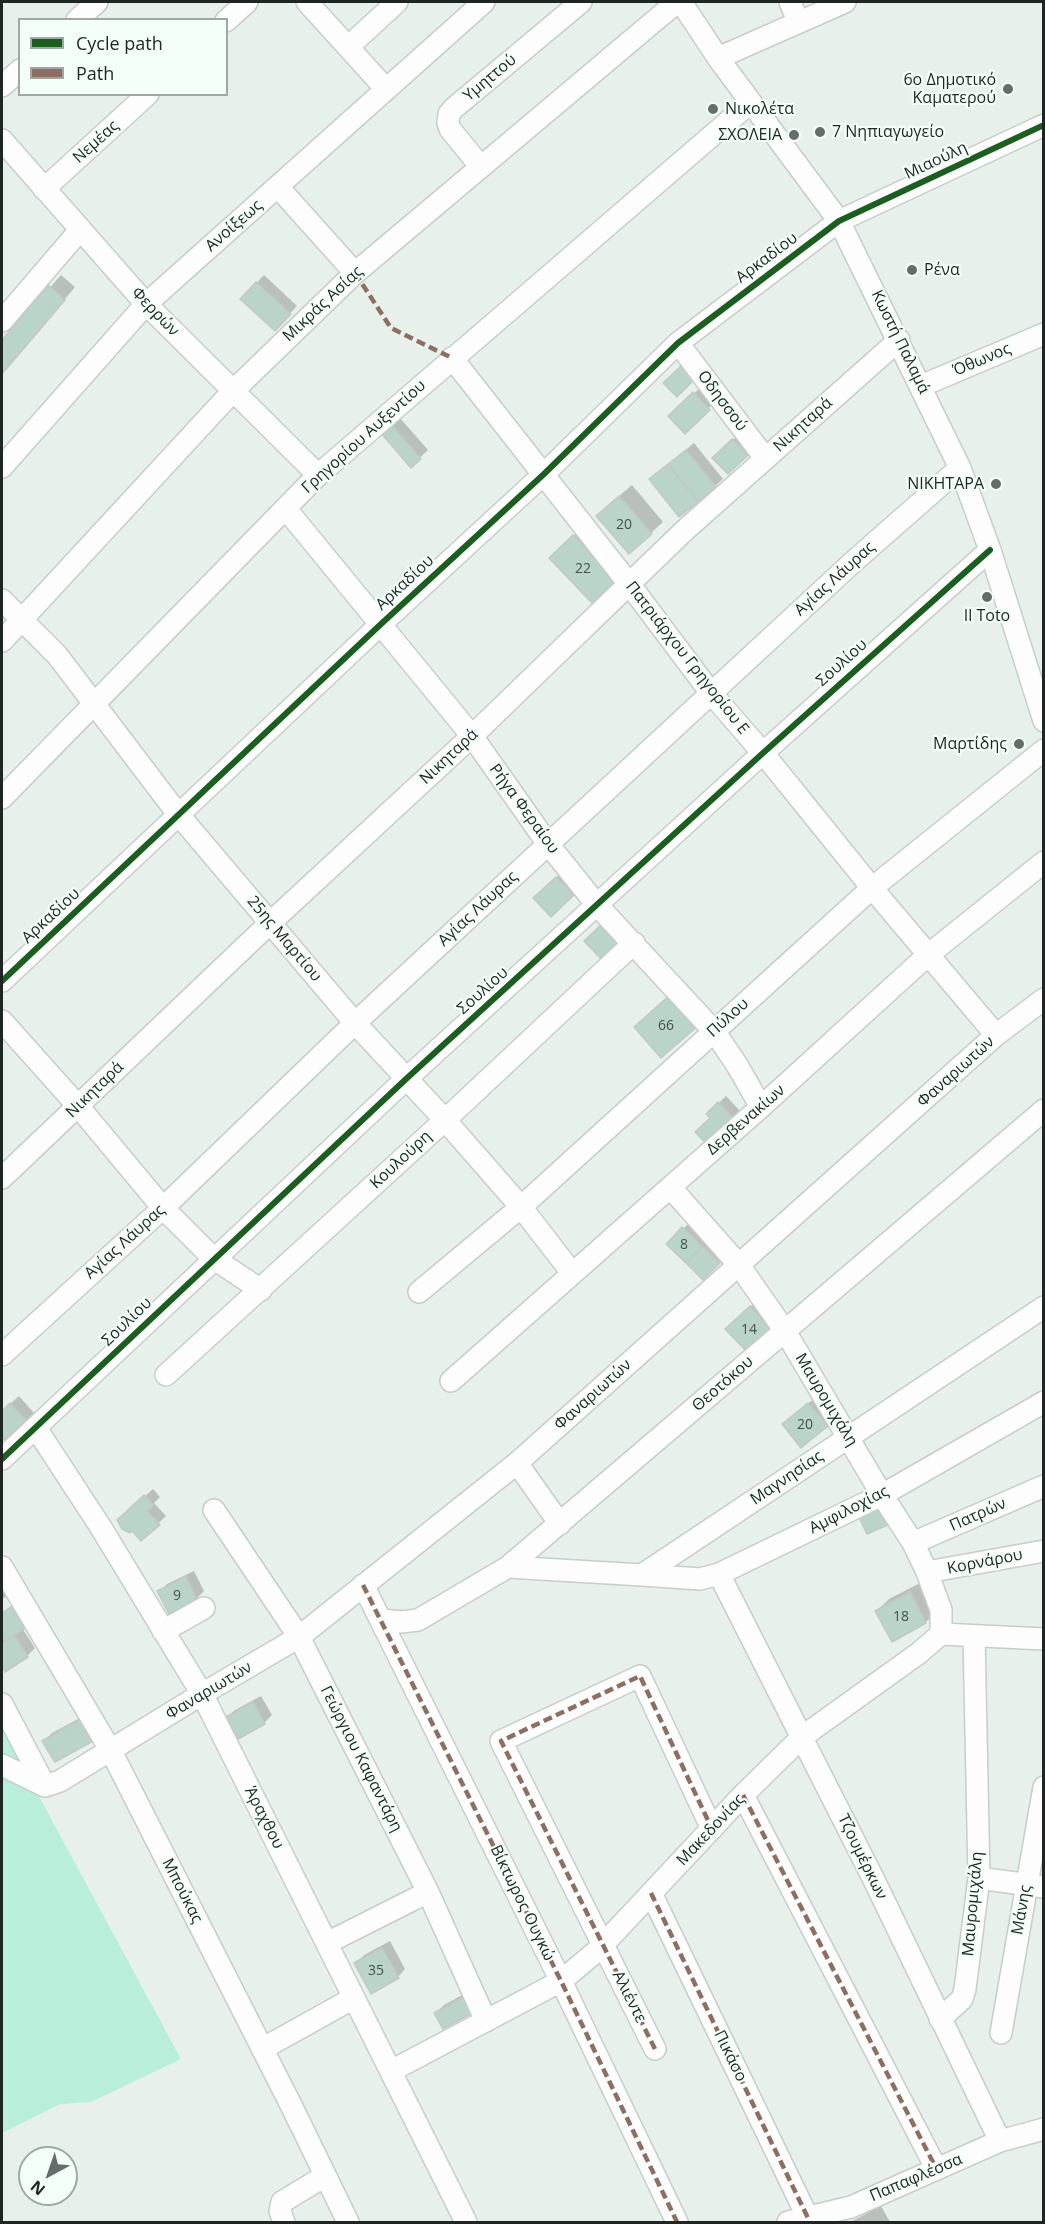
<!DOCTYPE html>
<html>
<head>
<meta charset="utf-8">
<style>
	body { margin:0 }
	#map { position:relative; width:1045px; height:2224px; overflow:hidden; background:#e8f0ec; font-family:"Open Sans",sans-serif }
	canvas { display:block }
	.frame { position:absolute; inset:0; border:3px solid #1f2522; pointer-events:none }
	.legend { position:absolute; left:18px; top:18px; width:210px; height:78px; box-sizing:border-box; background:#f5fffa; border:2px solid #9fa8a4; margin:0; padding:8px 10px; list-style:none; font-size:18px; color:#1f2522 }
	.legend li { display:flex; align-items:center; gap:12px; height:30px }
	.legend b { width:30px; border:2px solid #9fa8a4 }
	.north { position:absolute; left:18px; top:2146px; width:60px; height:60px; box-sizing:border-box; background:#f5fffa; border:2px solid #9fa8a4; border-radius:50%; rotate:220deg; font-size:16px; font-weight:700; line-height:24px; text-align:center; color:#1f2522 }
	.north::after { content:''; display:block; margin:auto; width:21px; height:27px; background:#656c69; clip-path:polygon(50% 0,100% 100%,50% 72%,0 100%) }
</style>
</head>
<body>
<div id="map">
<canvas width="1045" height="2224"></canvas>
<div class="frame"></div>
<ul class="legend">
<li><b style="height:8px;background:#1b5e20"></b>Cycle path</li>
<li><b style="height:8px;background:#8d6e63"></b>Path</li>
</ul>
<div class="north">N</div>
</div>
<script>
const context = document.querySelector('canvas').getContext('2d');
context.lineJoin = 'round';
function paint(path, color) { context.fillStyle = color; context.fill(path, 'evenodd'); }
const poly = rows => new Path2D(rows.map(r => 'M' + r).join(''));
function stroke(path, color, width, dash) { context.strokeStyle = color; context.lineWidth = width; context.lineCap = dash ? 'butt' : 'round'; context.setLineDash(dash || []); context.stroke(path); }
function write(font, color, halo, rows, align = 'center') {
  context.font = font + ' "Open Sans",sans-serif'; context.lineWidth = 4.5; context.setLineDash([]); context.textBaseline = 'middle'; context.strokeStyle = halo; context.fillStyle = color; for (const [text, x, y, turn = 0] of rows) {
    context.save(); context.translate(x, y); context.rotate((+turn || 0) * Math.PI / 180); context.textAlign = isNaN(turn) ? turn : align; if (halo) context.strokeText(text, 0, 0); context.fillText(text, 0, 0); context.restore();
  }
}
const green = poly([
	[2,1728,181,2059,91,2102,60,2104,2,2133]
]);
const shadow = poly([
	[61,275,75,287,2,374,2,342],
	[264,275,297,306,275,329,242,298],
	[702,386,716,401,685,431,670,416],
	[400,418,428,450,411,466,383,433],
	[741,432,754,447,728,472,714,458],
	[694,443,723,479,715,486,651,479],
	[632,485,663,522,651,533,610,504],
	[586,524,615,580,551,558],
	[564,870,580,887,551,915,535,898],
	[726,1096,741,1112,708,1143,712,1118,708,1114],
	[691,1221,726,1255,703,1278,669,1244],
	[758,1300,779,1322,771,1330,735,1321],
	[19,1396,34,1413,2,1441,2,1411],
	[817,1396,834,1418,827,1425,784,1424],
	[153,1489,160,1497,154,1503,166,1516,142,1539,132,1529,119,1520],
	[194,1571,204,1591,196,1599,159,1592,167,1584],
	[2,1572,12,1590,2,1600],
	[922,1582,937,1610,926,1622,892,1640,877,1611,889,1599],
	[22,1599,22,1628,35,1648,27,1656,6,1670,2,1663,2,1612],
	[261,1696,272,1715,264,1723,227,1717,235,1710],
	[89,1713,92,1740,44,1741,52,1733],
	[390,1941,405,1969,398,1977,356,1963,364,1955],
	[475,1988,482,2002,436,2013,444,2005],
	[881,2206,890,2222,850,2222,852,2221]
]);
const building = poly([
	[256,282,291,314,275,331,240,299,256,282],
	[48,285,65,300,2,374,2,340,48,285],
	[683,364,696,378,677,397,663,383,683,364],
	[693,392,710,410,685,434,668,416,693,392],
	[391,424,421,459,411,468,381,433,391,424],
	[732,439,748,455,728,474,712,458,732,439],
	[686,450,716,487,698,502,668,464,686,450],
	[668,464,698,502,679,517,649,479,668,464],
	[619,496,652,534,629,554,596,516,619,496],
	[573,535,616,581,592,603,549,558,573,535],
	[556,877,574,895,551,917,533,898,556,877],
	[604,922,623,942,603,961,584,941,604,922],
	[671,994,699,1025,661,1058,634,1027,671,994],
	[718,1102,735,1120,708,1145,695,1132,710,1118,706,1114,718,1102],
	[682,1227,702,1246,686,1263,666,1244,682,1227],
	[702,1246,720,1263,703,1280,686,1263,702,1246],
	[750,1306,772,1331,748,1353,725,1329,750,1306],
	[10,1403,27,1421,5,1440,2,1436,2,1411,10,1403],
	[808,1403,828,1426,801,1448,782,1424,808,1403],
	[144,1495,153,1505,147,1511,160,1525,141,1541,132,1531,130,1533,122,1529,117,1520,144,1495],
	[880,1502,890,1524,867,1534,857,1513,880,1502],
	[186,1577,197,1600,169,1614,157,1591,186,1577],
	[910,1592,926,1623,892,1642,875,1611,910,1592],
	[14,1605,27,1627,2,1643,2,1613,14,1605],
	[14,1635,28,1657,5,1672,2,1666,2,1643,14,1635],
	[253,1702,265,1724,238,1739,226,1717,253,1702],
	[81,1719,93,1741,55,1762,42,1741,81,1719],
	[382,1948,399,1978,371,1994,354,1963,382,1948],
	[467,1995,476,2011,443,2029,434,2013,467,1995]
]);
const minor = poly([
	[307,2,386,89],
	[681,2,718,58,839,221,960,468,990,550,1044,721],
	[790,2,798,21],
	[77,20,97,2],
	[226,21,247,2],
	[348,47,397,2],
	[718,58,845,2],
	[2,86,20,70],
	[2,140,146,304,318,475],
	[481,167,450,129,448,123,449,114,454,108,581,2],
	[278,187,355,273],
	[44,189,148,94],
	[2,321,80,230],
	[678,343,765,458],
	[452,358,630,585,711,693,763,753,872,888,996,1035],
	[921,386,1044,334],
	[2,467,146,304,484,2],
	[286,509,472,736,548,844,597,905,714,1031,737,1065,761,1107],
	[2,600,57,655,178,814,355,1023,445,1120,521,1207,572,1273],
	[2,641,233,391,355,273,677,2],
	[2,798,318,475,751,102],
	[2,981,381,624,544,474,678,343,839,221,1044,125],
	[2,1021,78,1106,163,1208,213,1258,261,1290],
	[2,1178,270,923,472,736,684,531,899,340],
	[670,1187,739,1265,785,1331,882,1495,913,1543,927,1572,941,1610,941,1634],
	[419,1292,521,1207,872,888,1044,750],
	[2,1355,163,1208,355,1023,853,562,960,468],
	[166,1375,445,1120,634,943],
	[451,1381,761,1107,928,955,1044,862],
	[36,1428,100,1526,202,1694,466,2222],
	[2,1459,406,1079,763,753,990,550],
	[517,1463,560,1524],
	[214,1510,299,1637,428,1892,486,2021],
	[913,1543,1044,1486],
	[2,1567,111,1751,291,2105,348,2222],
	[508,1567,642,1575,1044,1307],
	[927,1572,1044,1551],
	[719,1574,874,1880,1000,2141],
	[642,1575,700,1579,719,1574,882,1495,1044,1402],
	[363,1585,561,1981,677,2222],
	[382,1620,401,1622,418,1620,508,1567,1044,1110],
	[163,1631,204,1608],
	[2,1704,45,1786],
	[2,1765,45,1786,60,1781,202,1694,299,1637,517,1463,996,1035,1044,999],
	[743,1795,936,2168],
	[979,1878,1044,1887],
	[651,1893,808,2218],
	[327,1943,428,1892],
	[940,2019,962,1999,965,1989,979,1878,974,1636],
	[1001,2033,1044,1787],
	[262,2049,352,1999],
	[655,2049,501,1741,640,1676,712,1829],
	[391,2071,561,1981,598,1950,743,1795,802,1737,919,1653,941,1634,1044,1639],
	[284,2222,280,2211,282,2202,325,2176],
	[788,2222,851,2207,1000,2141,1044,2129]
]);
const quiet = poly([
	[355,273,391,328,452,358],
	[363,1585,561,1981,677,2222],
	[743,1795,936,2168],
	[651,1893,808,2218],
	[655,2049,501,1741,640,1676,712,1829]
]);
const cycleway = poly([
	[2,981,381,624,544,474,678,343,839,221,1044,125],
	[2,1459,406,1079,763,753,990,550]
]);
const markers = [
	[1008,89,6,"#656c69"],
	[713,109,6,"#656c69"],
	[820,132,6,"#656c69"],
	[794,135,6,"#656c69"],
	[912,270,6,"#656c69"],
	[996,484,6,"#656c69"],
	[987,597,6,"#656c69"],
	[1019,744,6,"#656c69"]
];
const numberNames = [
	["20",624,525],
	["22",583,569],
	["66",666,1026],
	["8",684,1245],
	["14",749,1330],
	["20",805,1425],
	["9",177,1596],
	["18",901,1617],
	["35",376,1971]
];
const streetNames = [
	["Υμηττού",490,78,-40],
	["Νεμέας",96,142,-42],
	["Μιαούλη",936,161,-25],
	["Ανοίξεως",234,226,-41],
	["Αρκαδίου",767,258,-37],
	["Μικράς Ασίας",323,304,-43],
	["Φερρών",155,312,46],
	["Κωστή Παλαμά",900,342,64],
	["Όθωνος",982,360,-23],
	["Οδησσού",722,401,53],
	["Νικηταρά",803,425,-42],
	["Γρηγορίου Αυξεντίου",364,437,-42],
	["Αγίας Λάυρας",835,579,-42],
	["Αρκαδίου",405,583,-43],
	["Πατριάρχου Γρηγορίου Ε",687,658,52],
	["Σουλίου",842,663,-42],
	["Νικηταρά",449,757,-43],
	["Ρήγα Φεραίου",524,809,54],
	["Αγίας Λάυρας",478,909,-43],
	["Αρκαδίου",51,916,-43],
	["25ης Μαρτίου",284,939,50],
	["Σουλίου",483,991,-42],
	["Πύλου",728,1018,-42],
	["Φαναριωτών",956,1072,-42],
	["Νικηταρά",95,1090,-44],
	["Δερβενακίων",746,1120,-41],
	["Κουλούρη",401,1160,-43],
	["Αγίας Λάυρας",125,1242,-42],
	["Σουλίου",127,1322,-44],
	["Θεοτόκου",723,1384,-41],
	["Φαναριωτών",593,1395,-42],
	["Μαυρομιχάλη",826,1400,59],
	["Μαγνησίας",787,1478,-34],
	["Αμφιλοχίας",849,1510,-27],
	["Πατρών",978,1515,-24],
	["Κορνάρου",985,1562,-11],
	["Φαναριωτών",209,1691,-31],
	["Γεώργιου Καφαντάρη",361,1759,63],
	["Άραχθου",264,1818,63],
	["Μακεδονίας",711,1830,-47],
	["Τζουμέρκων",862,1857,64],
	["Μπούκας",182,1891,63],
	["Βίκτωρος Ουγκώ",522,1903,64],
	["Μαυρομιχάλη",973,1904,-85],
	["Μάνης",1022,1910,-80],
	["Αλιέντε",629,1997,63],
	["Πικάσο",730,2056,64],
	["Παπαφλέσσα",916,2178,-23]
];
const poiNames = [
	["6ο Δημοτικό",996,80],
	["Καματερού",996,98],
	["Νικολέτα",725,109,"left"],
	["7 Νηπιαγωγείο",832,132,"left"],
	["ΣΧΟΛΕΙΑ",782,135],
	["Ρένα",924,270,"left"],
	["ΝΙΚΗΤΑΡΑ",984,484],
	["Il Toto",987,616,"center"],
	["Μαρτίδης",1007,744]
];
paint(green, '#b9efda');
paint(shadow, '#0003');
paint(building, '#bad4ca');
stroke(building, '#c2c8c5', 1.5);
stroke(minor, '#c6cdca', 24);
stroke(minor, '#fcfdfc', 21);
stroke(quiet, '#8d6e63', 4.5, [9, 4.5]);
stroke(cycleway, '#1b5e20', 6);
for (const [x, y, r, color] of markers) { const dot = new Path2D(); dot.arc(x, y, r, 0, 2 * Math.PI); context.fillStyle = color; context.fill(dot); stroke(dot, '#f5fffa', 2); }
write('14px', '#46514c', null, numberNames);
write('16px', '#1f2522', '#f5fffa', streetNames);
write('16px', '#1f2522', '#f5fffa', poiNames, 'right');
</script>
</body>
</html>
